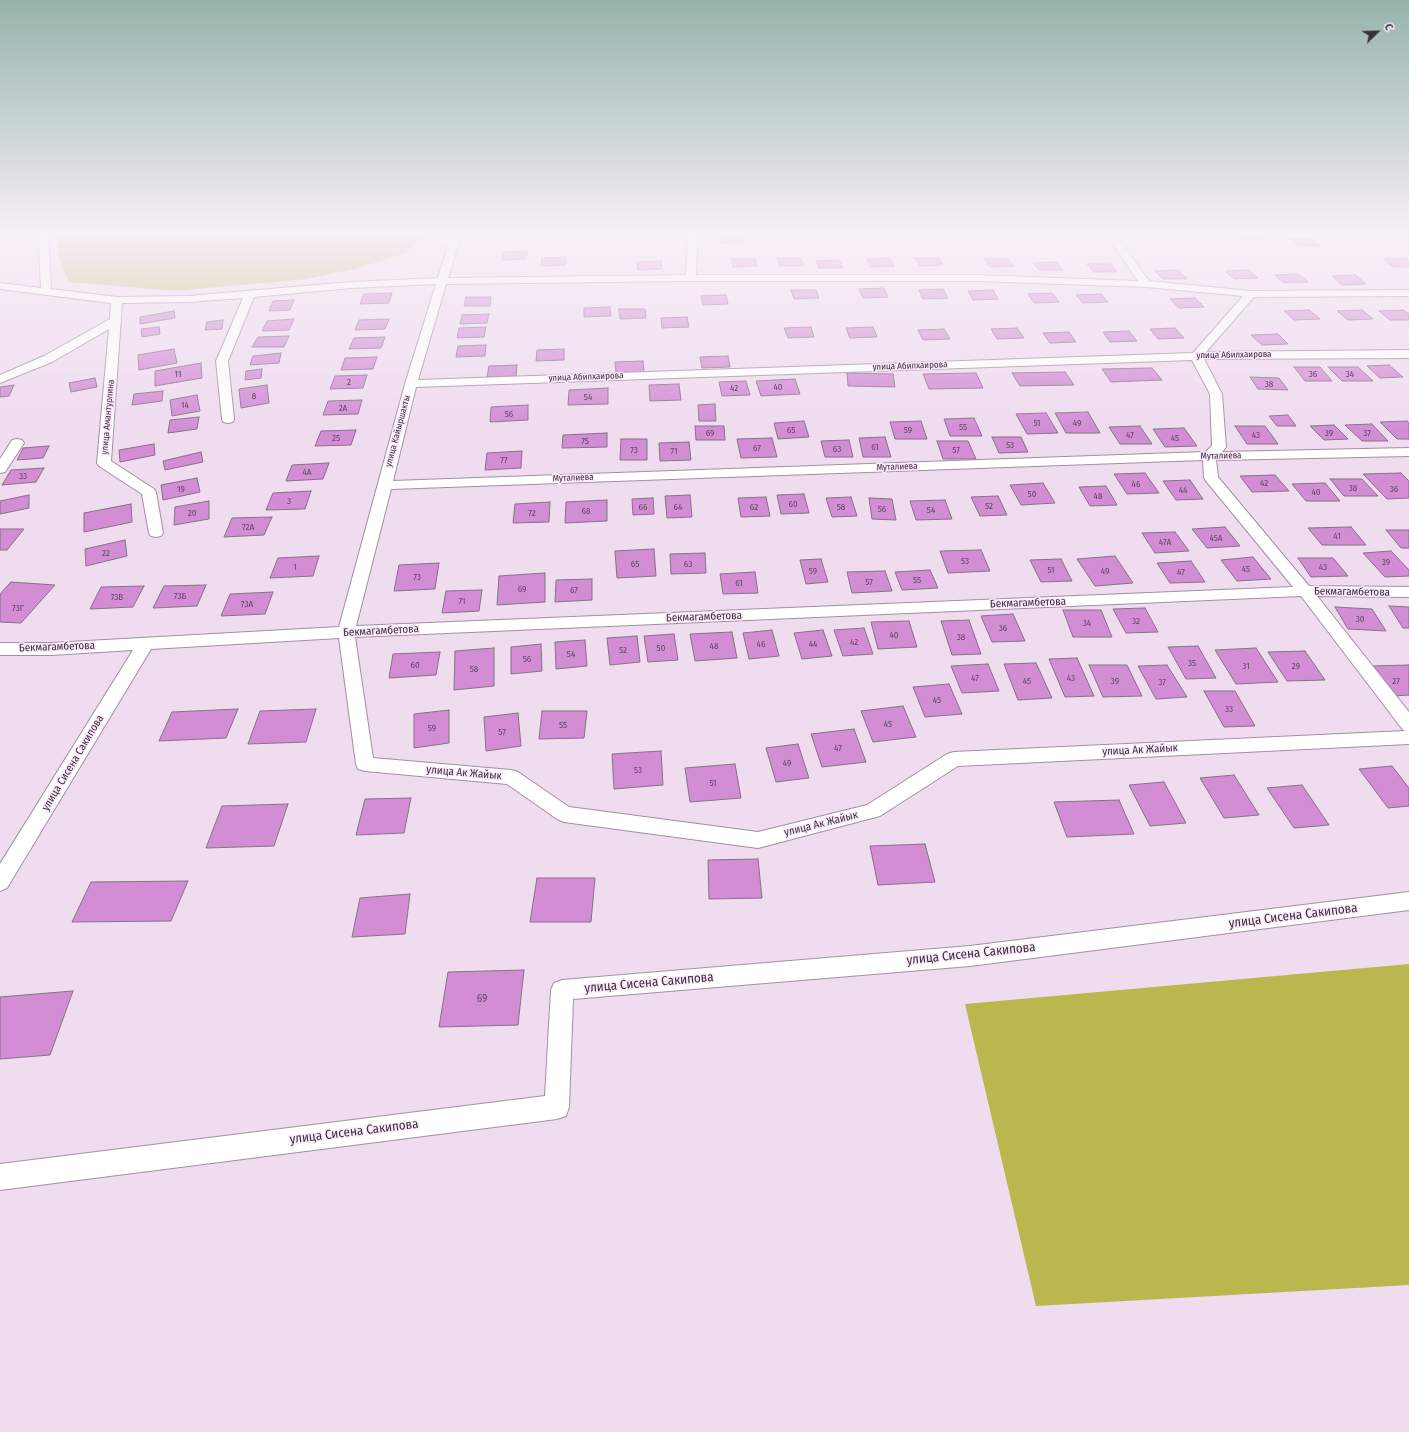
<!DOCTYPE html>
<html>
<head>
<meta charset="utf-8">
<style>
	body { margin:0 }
	#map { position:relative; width:1409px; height:1432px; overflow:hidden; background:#efdcef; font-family:"Fira Sans Condensed",sans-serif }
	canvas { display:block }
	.north { position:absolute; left:1357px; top:12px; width:40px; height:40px; -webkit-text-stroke:3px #fde9fd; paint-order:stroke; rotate:67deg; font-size:11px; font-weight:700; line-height:16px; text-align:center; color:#393139 }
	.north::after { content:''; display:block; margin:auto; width:14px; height:18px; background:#393139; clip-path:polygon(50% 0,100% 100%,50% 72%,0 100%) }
</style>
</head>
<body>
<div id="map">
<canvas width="1409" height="1432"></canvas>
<div class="north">С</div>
</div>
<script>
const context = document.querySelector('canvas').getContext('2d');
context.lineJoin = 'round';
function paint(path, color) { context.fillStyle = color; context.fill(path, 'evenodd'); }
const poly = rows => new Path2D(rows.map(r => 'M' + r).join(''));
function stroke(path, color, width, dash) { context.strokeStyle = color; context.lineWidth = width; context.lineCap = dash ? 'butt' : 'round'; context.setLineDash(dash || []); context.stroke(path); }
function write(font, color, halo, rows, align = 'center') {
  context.font = font + ' "Fira Sans Condensed",sans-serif'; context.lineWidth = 3; context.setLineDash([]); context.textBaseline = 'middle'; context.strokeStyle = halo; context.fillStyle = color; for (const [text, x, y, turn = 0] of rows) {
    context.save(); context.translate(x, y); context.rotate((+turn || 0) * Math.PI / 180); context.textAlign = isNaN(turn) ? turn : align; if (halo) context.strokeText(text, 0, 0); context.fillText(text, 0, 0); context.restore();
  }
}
const green = poly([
	[58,232,428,232,406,253,355,269,307,279,175,291,69,282,57,254]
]);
const forest = poly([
	[1409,964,1409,1285,1036,1306,965,1004]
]);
const building = poly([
	[0,232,8,232,13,233,0,239,0,232],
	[643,232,666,232,666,236,643,236,643,232],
	[783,232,806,232,807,234,784,235,783,232],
	[822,232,845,232,847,235,824,235,822,232],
	[856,232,879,232,880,234,857,235,856,232],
	[902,232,924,232,925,233,903,234,902,232],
	[957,232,980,232,982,235,959,235,957,232],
	[1007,232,1029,232,1033,237,1011,238,1007,232],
	[1064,232,1087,232,1091,236,1069,237,1064,232],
	[1111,232,1134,232,1137,236,1115,236,1111,232],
	[1176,232,1199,232,1204,236,1181,237,1176,232],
	[1236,232,1259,232,1266,238,1244,239,1236,232],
	[1322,232,1345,232,1353,238,1330,238,1322,232],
	[1369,232,1392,232,1395,234,1373,235,1369,232],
	[742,235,744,242,721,243,719,236,742,235],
	[1290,239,1312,239,1321,246,1299,246,1290,239],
	[527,251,526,259,502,260,503,252,527,251],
	[566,257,565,265,541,266,542,258,566,257],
	[777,258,801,258,803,266,780,266,777,258],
	[890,258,894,266,870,267,867,259,890,258],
	[915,258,939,258,943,265,920,266,915,258],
	[1406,258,1409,261,1409,267,1394,267,1383,259,1406,258],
	[731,259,755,259,757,266,733,267,731,259],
	[984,259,1008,259,1014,266,990,267,984,259],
	[839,260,843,268,819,268,816,261,839,260],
	[661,261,662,269,638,270,637,262,661,261],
	[1056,262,1063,270,1039,270,1033,263,1056,262],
	[1087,264,1110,264,1117,272,1094,272,1087,264],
	[1179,270,1187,279,1163,279,1155,271,1179,270],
	[1249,270,1258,278,1234,279,1225,271,1249,270],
	[1298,274,1308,282,1284,283,1275,275,1298,274],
	[1355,275,1366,284,1342,285,1332,276,1355,275],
	[884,288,888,297,863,298,859,289,884,288],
	[943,289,948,298,923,299,919,290,943,289],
	[791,290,816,290,819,298,794,299,791,290],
	[993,290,998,299,973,300,968,291,993,290],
	[392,293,389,303,360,304,364,294,392,293],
	[1052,293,1059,302,1034,303,1028,294,1052,293],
	[1101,294,1108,302,1083,303,1076,295,1101,294],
	[726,295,728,304,703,305,701,296,726,295],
	[466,297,491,297,490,306,464,306,466,297],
	[1195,298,1204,307,1179,308,1170,299,1195,298],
	[294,300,290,310,269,311,273,301,294,300],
	[610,307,611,316,584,317,584,308,610,307],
	[619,309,645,309,646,318,620,319,619,309],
	[1309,310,1320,319,1294,320,1284,311,1309,310],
	[1362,310,1373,319,1348,320,1337,311,1362,310],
	[1403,310,1409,314,1409,320,1390,320,1379,311,1403,310],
	[174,311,175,318,140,324,140,317,174,311],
	[489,314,487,323,460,324,462,315,489,314],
	[687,317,689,327,662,328,661,318,687,317],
	[294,319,289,330,262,331,267,321,294,319],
	[389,319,385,329,355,330,359,320,389,319],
	[223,320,222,329,205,330,207,322,223,320],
	[159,327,160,334,142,337,141,329,159,327],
	[486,327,484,337,457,338,459,328,486,327],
	[811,327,814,337,788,338,784,328,811,327],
	[873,327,877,337,850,338,846,328,873,327],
	[1017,328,1024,338,997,339,991,329,1017,328],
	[1175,328,1184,338,1158,339,1150,329,1175,328],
	[944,329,950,339,923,340,918,330,944,329],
	[1129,331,1137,341,1110,342,1103,332,1129,331],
	[1069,332,1076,342,1050,343,1043,333,1069,332],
	[1278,334,1288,344,1262,345,1251,335,1278,334],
	[289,336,284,347,252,347,258,337,289,336],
	[385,337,381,348,349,349,354,338,385,337],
	[486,345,485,356,456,357,458,346,486,345],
	[174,349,177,363,139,370,138,355,174,349],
	[564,349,564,360,536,361,537,350,564,349],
	[281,353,279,363,250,365,253,356,281,353],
	[728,356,730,367,702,368,700,357,728,356],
	[377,357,373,369,341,370,345,358,377,357],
	[643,361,644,372,616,373,615,362,643,361],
	[201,363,202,378,155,386,155,371,201,363],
	[517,365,516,376,487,377,489,366,517,365],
	[1389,365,1403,377,1380,378,1367,366,1389,365],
	[1294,367,1320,367,1332,381,1305,381,1294,367],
	[1328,367,1358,367,1373,381,1342,381,1328,367],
	[1152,368,1162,380,1111,382,1102,369,1152,368],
	[262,369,261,378,245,380,246,371,262,369],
	[1065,372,1074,385,1020,386,1012,373,1065,372],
	[847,373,893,374,895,387,848,386,847,373],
	[976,373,983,388,929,389,923,374,976,373],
	[367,375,363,388,330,389,335,376,367,375],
	[1250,377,1279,378,1288,390,1258,389,1250,377],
	[95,378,97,387,71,392,69,383,95,378],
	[795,379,800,394,761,396,756,381,795,379],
	[746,381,750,395,722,396,719,382,746,381],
	[679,384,681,400,650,401,649,385,679,384],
	[14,385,9,396,0,397,0,387,14,385],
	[267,385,269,403,241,408,239,389,267,385],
	[608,388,608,404,568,405,569,390,608,388],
	[163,391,162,401,132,405,134,394,163,391],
	[197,395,200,411,172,416,170,400,197,395],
	[362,400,358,414,323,415,328,401,362,400],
	[715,404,716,421,699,421,698,405,715,404],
	[528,405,528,420,490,422,491,407,528,405],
	[1088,412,1100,433,1066,433,1055,413,1088,412],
	[1046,413,1058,433,1027,434,1016,414,1046,413],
	[1288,415,1296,426,1277,426,1269,416,1288,415],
	[199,417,197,429,168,433,170,420,199,417],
	[974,418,982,436,950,436,944,419,974,418],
	[804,421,809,437,778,439,774,423,804,421],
	[921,421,927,439,895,439,890,422,921,421],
	[1407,421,1409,423,1409,439,1397,439,1380,422,1407,421],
	[1372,424,1388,441,1362,441,1345,425,1372,424],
	[1334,425,1348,439,1324,440,1310,426,1334,425],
	[695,426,724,426,725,440,696,440,695,426],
	[1140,426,1152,444,1120,444,1109,427,1140,426],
	[1235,426,1265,426,1278,444,1247,444,1235,426],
	[1184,428,1197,446,1165,447,1153,429,1184,428],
	[356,430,351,445,315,446,321,431,356,430],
	[607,433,607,447,562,448,563,435,607,433],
	[885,437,891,457,863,457,859,438,885,437],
	[992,437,1021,437,1028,452,999,453,992,437],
	[772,438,777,457,741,458,737,439,772,438],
	[621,439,647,439,647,460,620,460,621,439],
	[849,440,853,457,825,457,821,441,849,440],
	[937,441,968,441,976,459,943,459,937,441],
	[689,442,691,460,660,461,659,443,689,442],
	[154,444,155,455,120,462,119,450,154,444],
	[49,446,43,458,17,460,23,448,49,446],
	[522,451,521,468,485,470,487,453,522,451],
	[201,452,203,462,165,470,163,461,201,452],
	[329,463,323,479,286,481,292,465,329,463],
	[44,468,36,482,2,485,11,470,44,468],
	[1145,473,1159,493,1127,494,1114,474,1145,473],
	[1401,473,1409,481,1409,498,1387,499,1363,474,1401,473],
	[1275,475,1289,491,1252,492,1240,476,1275,475],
	[197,478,200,492,163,500,161,485,197,478],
	[1330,479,1362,479,1378,496,1344,496,1330,479],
	[1190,480,1203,499,1176,500,1163,481,1190,480],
	[1043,483,1055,503,1021,505,1010,485,1043,483],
	[1325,483,1340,501,1306,501,1292,484,1325,483],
	[1106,486,1117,505,1090,506,1079,487,1106,486],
	[311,491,305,509,266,510,273,493,311,491],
	[804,494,809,513,781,514,777,495,804,494],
	[29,495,29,508,0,514,0,501,29,495],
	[690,495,692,517,667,518,665,496,690,495],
	[998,496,1007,515,980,516,971,497,998,496],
	[766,497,770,516,741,517,738,498,766,497],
	[851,497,857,516,832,517,826,498,851,497],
	[653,498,654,514,633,515,632,499,653,498],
	[869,498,892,499,896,520,872,519,869,498],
	[607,500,607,521,565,523,566,502,607,500],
	[945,500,952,519,916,520,910,501,945,500],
	[209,501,209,519,174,525,175,507,209,501],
	[550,502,549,522,513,523,515,504,550,502],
	[131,504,132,522,84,532,84,513,131,504],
	[272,517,264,535,224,537,232,518,272,517],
	[1225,527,1240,546,1207,548,1192,529,1225,527],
	[1351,527,1366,545,1322,545,1308,528,1351,527],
	[0,529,24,529,7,550,0,550,0,529],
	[1386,530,1409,530,1409,548,1401,548,1386,530],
	[1175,532,1189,551,1155,553,1142,533,1175,532],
	[125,540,127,556,86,566,85,549,125,540],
	[654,549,656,576,617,578,615,551,654,549],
	[981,550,990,571,948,573,940,551,981,550],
	[1391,551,1409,570,1409,576,1385,577,1363,553,1391,551],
	[705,553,706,573,671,574,670,554,705,553],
	[319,556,313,576,270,578,278,558,319,556],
	[1115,556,1133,583,1095,586,1077,559,1115,556],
	[1253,557,1271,579,1237,581,1221,560,1253,557],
	[1298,558,1333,558,1348,576,1311,577,1298,558],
	[821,559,828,582,806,584,800,560,821,559],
	[1061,559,1072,581,1041,582,1030,560,1061,559],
	[1191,561,1205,582,1170,583,1157,563,1191,561],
	[439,563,435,589,394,591,399,565,439,563],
	[930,570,938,588,902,590,895,572,930,570],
	[885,571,892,591,852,593,847,572,885,571],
	[755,572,758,593,723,594,720,574,755,572],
	[545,573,545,602,497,605,499,576,545,573],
	[592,579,592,600,555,602,556,580,592,579],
	[11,582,55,585,21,623,0,622,0,594,11,582],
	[206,585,197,606,153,608,164,586,206,585],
	[144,586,133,607,90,609,101,587,144,586],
	[482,590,479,611,442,613,446,591,482,590],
	[273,592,265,614,221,616,230,594,273,592],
	[1389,606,1409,607,1409,628,1403,628,1389,606],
	[1335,607,1372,609,1386,631,1348,629,1335,607],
	[1145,608,1158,632,1126,633,1113,609,1145,608],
	[1063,610,1101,610,1112,637,1073,637,1063,610],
	[1013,614,1025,641,992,642,981,616,1013,614],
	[969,620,981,654,952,655,941,621,969,620],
	[909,621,917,647,878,649,871,622,909,621],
	[864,628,873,654,843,656,834,630,864,628],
	[772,630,779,656,749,659,743,633,772,630],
	[823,630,832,656,802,659,794,633,823,630],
	[732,632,737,658,695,661,690,634,732,632],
	[674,634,678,660,648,662,644,636,674,634],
	[637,636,640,662,610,665,607,638,637,636],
	[585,640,587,666,556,669,555,642,585,640],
	[541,644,542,671,511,674,511,647,541,644],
	[1198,646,1216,678,1186,679,1168,647,1198,646],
	[494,648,494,686,454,690,455,651,494,648],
	[1256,648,1278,682,1236,684,1215,650,1256,648],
	[1305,651,1325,680,1287,681,1268,652,1305,651],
	[440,652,436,675,389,678,393,654,440,652],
	[1077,658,1094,696,1065,697,1049,659,1077,658],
	[1036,663,1052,698,1018,700,1004,664,1036,663],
	[988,664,999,691,962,693,951,666,988,664],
	[1089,665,1127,665,1142,696,1103,697,1089,665],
	[1167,665,1187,697,1156,699,1138,666,1167,665],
	[1409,665,1409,695,1394,696,1372,666,1409,665],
	[949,684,962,714,925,717,913,687,949,684],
	[1204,691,1235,691,1255,726,1224,727,1204,691],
	[903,706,916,737,873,742,861,711,903,706],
	[238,709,226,738,159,741,172,712,238,709],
	[316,709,306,742,248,744,260,711,316,709],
	[449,710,449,743,414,748,414,714,449,710],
	[542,711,587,711,584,738,539,739,542,711],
	[518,713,521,746,486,751,484,717,518,713],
	[854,729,866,762,822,767,811,734,854,729],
	[798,744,809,778,776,782,766,748,798,744],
	[661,751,663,785,614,789,612,754,661,751],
	[735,764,741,798,690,802,685,768,735,764],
	[1392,766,1409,788,1409,806,1388,808,1359,769,1392,766],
	[1234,775,1259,815,1224,818,1200,778,1234,775],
	[1164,782,1186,823,1150,826,1129,785,1164,782],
	[1302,785,1329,825,1294,828,1267,788,1302,785],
	[411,798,404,833,356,835,365,799,411,798],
	[1119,800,1134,834,1067,837,1054,802,1119,800],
	[288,804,274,846,206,848,222,806,288,804],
	[925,844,935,882,878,885,870,846,925,844],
	[758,859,762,898,709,899,708,860,758,859],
	[537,878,595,878,591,922,530,922,537,878],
	[188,881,171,921,72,922,91,882,188,881],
	[410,894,405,934,352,937,360,898,410,894],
	[524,970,518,1025,439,1027,448,972,524,970],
	[73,991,50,1055,0,1059,0,997,73,991]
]);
const street = poly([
	[38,232,48,232,51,289,117,297,188,296,351,282,438,278,452,232,462,232,448,278,686,275,688,232,698,232,696,275,977,275,1138,281,1104,232,1114,232,1149,281,1251,291,1409,290,1409,296,1254,297,1206,352,1409,350,1409,358,1204,359,1222,394,1226,447,1222,452,1409,448,1409,456,1216,460,1218,477,1309,586,1409,587,1409,597,1317,596,1409,712,1409,744,958,766,880,816,758,848,564,822,557,819,507,784,365,771,358,769,356,764,339,638,151,649,7,888,0,891,0,864,133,650,51,655,0,655,0,643,51,643,339,627,405,384,436,284,351,288,254,297,228,361,234,419,233,422,228,423,223,422,222,419,216,361,243,298,188,302,122,303,111,461,154,489,156,492,163,533,161,536,156,537,151,536,149,533,142,494,99,466,97,463,109,329,52,362,0,383,0,375,44,356,110,319,111,303,0,289,0,283,41,288,38,232],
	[691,281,977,281,1146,287,1243,296,1193,353,418,380,446,284,691,281],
	[1192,360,1210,394,1212,446,1205,452,393,481,416,387,1192,360],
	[1203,460,1204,478,1206,481,1293,587,356,626,391,489,1203,460],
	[1301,596,1403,730,1406,731,954,752,947,754,867,805,758,832,569,807,518,772,511,770,373,758,355,637,1301,596],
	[17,439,22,440,24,443,5,472,0,473,0,459,12,440,17,439],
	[1409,892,1409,910,970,966,573,999,569,1107,566,1116,557,1119,0,1190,0,1164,545,1096,551,990,554,983,562,980,970,946,1409,892]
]);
const farStreetnames = [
	["улица Абилхаирова",1234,355,-1],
	["улица Абилхаирова",910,366,-2],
	["улица Абилхаирова",586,377,-2],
	["улица Амантурлина",108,417,-85],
	["улица Кайыршакты",398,431,-75],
	["Муталиева",1221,456,-1],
	["Муталиева",897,467,-2],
	["Муталиева",573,478,-2]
];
const numberNames = [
	["11",178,374],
	["36",1313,374],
	["34",1350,374],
	["2",349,382],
	["38",1269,384],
	["40",778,387],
	["42",734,388],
	["8",254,396],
	["54",588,397],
	["14",185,405],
	["2А",343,408],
	["56",509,414],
	["51",1037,423],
	["49",1077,423],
	["55",963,427],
	["65",791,430],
	["59",908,430],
	["69",710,433],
	["39",1329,433],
	["37",1367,433],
	["47",1130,435],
	["43",1256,435],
	["25",336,438],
	["45",1175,438],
	["75",585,441],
	["53",1010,445],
	["61",875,447],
	["67",757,448],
	["63",837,449],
	["73",634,450],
	["57",956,450],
	["71",674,451],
	["77",504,460],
	["4А",307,472],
	["33",23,476],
	["42",1264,483],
	["46",1136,484],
	["38",1353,488],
	["19",181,489],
	["36",1394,489],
	["44",1183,490],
	["40",1316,492],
	["50",1032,494],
	["48",1098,496],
	["3",289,501],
	["60",793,504],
	["52",989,506],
	["66",643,507],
	["64",678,507],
	["62",754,507],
	["58",841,507],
	["56",882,509],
	["54",931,510],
	["68",586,511],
	["20",192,513],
	["72",532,513],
	["72А",248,527],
	["41",1337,536],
	["45А",1216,538],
	["47А",1165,542],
	["22",106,553],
	["53",965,561],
	["39",1386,562],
	["65",635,564],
	["63",688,564],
	["1",295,567],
	["43",1323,567],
	["45",1246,569],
	["51",1051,570],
	["59",813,571],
	["49",1105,571],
	["47",1181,572],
	["73",417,577],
	["55",917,580],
	["57",869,582],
	["61",739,583],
	["69",522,589],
	["67",574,590],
	["73Б",180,596],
	["73В",117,597],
	["71",462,601],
	["73А",247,604],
	["73Г",18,608],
	["30",1360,619],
	["32",1136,621],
	["34",1087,623],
	["36",1003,628],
	["40",894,635],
	["38",961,637],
	["42",854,642],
	["46",761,644],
	["44",813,644],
	["48",714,646],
	["50",661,648],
	["52",623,650],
	["54",571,654],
	["56",527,659],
	["35",1192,663],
	["60",415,665],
	["31",1246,666],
	["29",1296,666],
	["58",474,669],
	["47",975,678],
	["43",1071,678],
	["45",1027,681],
	["39",1115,681],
	["27",1396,681],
	["37",1162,682],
	["45",937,700],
	["33",1229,709],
	["45",888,724],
	["55",563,725],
	["59",432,728],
	["57",502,732],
	["47",838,748],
	["49",787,763],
	["53",638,770],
	["51",713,783]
];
const streetNames = [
	["Бекмагамбетова",1352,592,1],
	["Бекмагамбетова",1028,603,-2],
	["Бекмагамбетова",704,617,-2],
	["Бекмагамбетова",381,631,-3],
	["Бекмагамбетова",57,647,-2],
	["улица Ак Жайык",1140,750,-3],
	["улица Сисена Сакипова",73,763,-59],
	["улица Ак Жайык",464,773,5],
	["улица Ак Жайык",821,824,-14]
];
const nearNumbernames = [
	["69",482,999]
];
const nearStreetnames = [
	["улица Сисена Сакипова",1293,916,-7],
	["улица Сисена Сакипова",971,954,-6],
	["улица Сисена Сакипова",649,983,-5],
	["улица Сисена Сакипова",354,1132,-7]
];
paint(green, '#c1bf77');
paint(forest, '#bab74f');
paint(building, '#d28dd5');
stroke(building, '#847384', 1);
stroke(street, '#a290a2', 2);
paint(street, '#fff');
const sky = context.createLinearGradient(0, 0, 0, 432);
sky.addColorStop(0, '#95b4aa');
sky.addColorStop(0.54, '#f8eff8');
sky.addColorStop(1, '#f8eff800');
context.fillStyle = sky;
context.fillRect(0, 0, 1409, 432);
write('9px', '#393139', '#fde9fd', farStreetnames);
write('9px', '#5f4860', null, numberNames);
write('11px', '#393139', '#fde9fd', streetNames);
write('11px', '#5f4860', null, nearNumbernames);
write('13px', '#393139', '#fde9fd', nearStreetnames);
</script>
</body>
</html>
